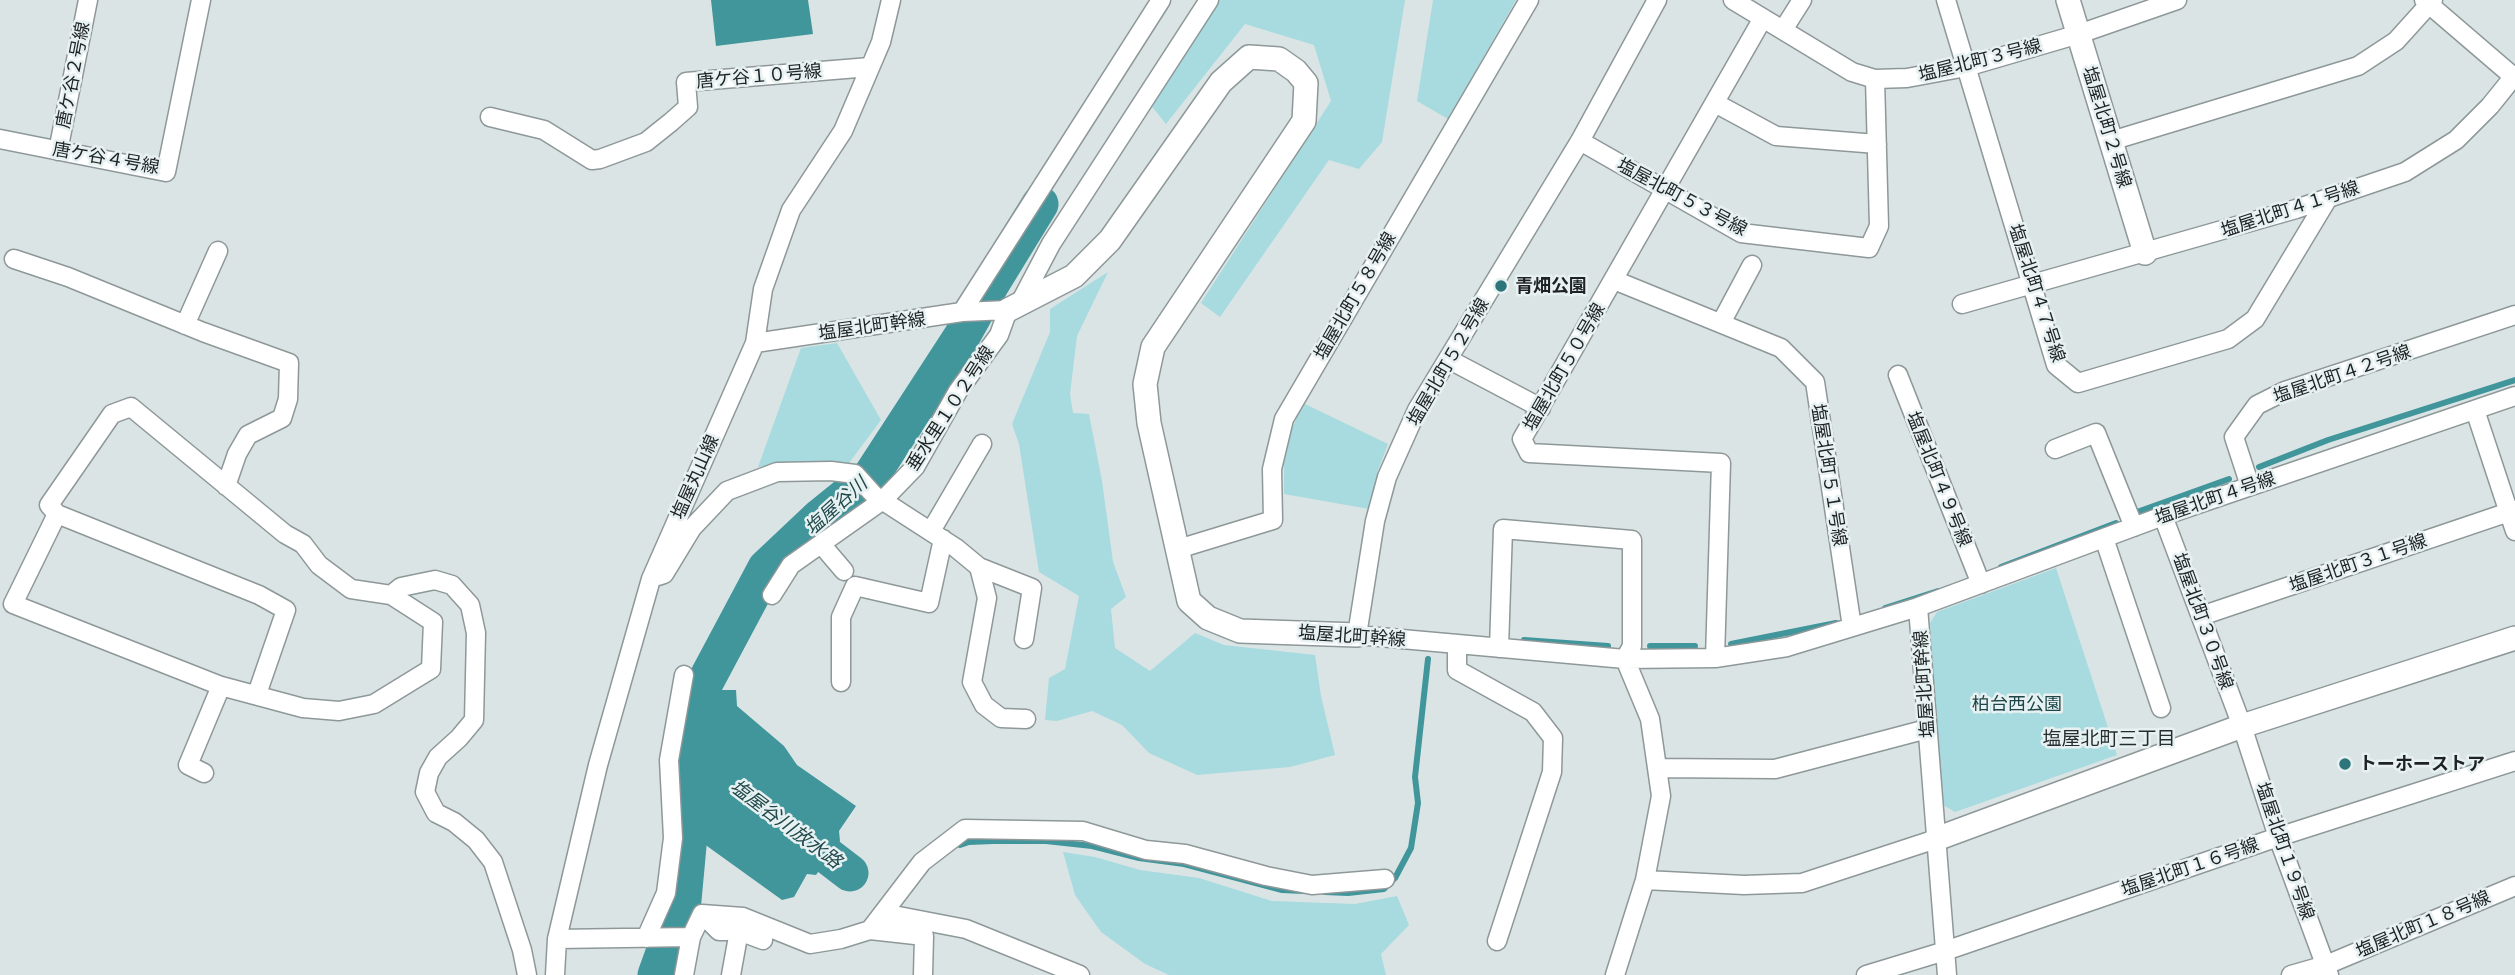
<!DOCTYPE html>
<html>
<head>
<meta charset="utf-8">
<style>
	body { margin:0 }
	canvas { display:block; background:#dae4e5 }
</style>
</head>
<body>
<canvas width="2515" height="975"></canvas>
<script>
const context = document.querySelector('canvas').getContext('2d');
context.lineJoin = 'round';
function paint(path, color) { context.fillStyle = color; context.fill(path, 'evenodd'); }
const poly = rows => new Path2D(rows.map(r => 'M' + r).join(''));
function stroke(path, color, width, dash) { context.strokeStyle = color; context.lineWidth = width; context.lineCap = dash ? 'butt' : 'round'; context.setLineDash(dash || []); context.stroke(path); }
function write(font, color, halo, rows, align = 'center') {
  context.font = font + ' Ubuntu,"Noto Sans JP",sans-serif'; context.lineWidth = 5; context.setLineDash([]); context.textBaseline = 'middle'; context.strokeStyle = halo; context.fillStyle = color; for (const [text, x, y, turn = 0] of rows) {
    context.save(); context.translate(x, y); context.rotate((+turn || 0) * Math.PI / 180); context.textAlign = isNaN(turn) ? turn : align; if (halo) context.strokeText(text, 0, 0); context.fillText(text, 0, 0); context.restore();
  }
}
const green = poly([
	[1218,0,1405,0,1382,142,1359,169,1329,160,1220,317,1201,303,1331,101,1314,45,1245,24,1166,124,1149,103],
	[1433,0,1516,0,1448,119,1417,101],
	[1108,272,1077,336,1070,394,1073,413,1089,414,1102,481,1113,562,1126,597,1111,609,1115,648,1150,671,1195,633,1224,645,1315,655,1321,696,1335,755,1290,767,1197,775,1149,753,1122,725,1092,711,1057,721,1045,720,1049,678,1065,669,1079,596,1039,572,1019,444,1012,424,1050,332,1050,309],
	[837,343,881,420,849,463,785,463,758,467,801,348],
	[1303,403,1388,444,1378,470,1369,509,1284,494,1284,463,1292,429],
	[2056,568,2117,755,1955,812,1943,805,1930,623,1937,612],
	[1063,852,1095,857,1140,870,1199,878,1272,901,1355,904,1397,896,1409,925,1381,954,1386,975,1169,975,1145,964,1101,932,1075,895]
]);
const water = poly([
	[711,0,808,0,813,34,716,46],
	[713,690,736,690,737,706,784,746,797,765,856,806,839,831,840,841,816,875,807,874,794,897,782,900,700,841,697,741]
]);
const stream = poly([
	[2259,467,2328,440,2515,380],
	[2137,512,2229,479],
	[2001,567,2116,523],
	[1885,608,1938,591],
	[1524,640,1608,646],
	[1731,644,1836,623],
	[1650,646,1695,646],
	[960,845,969,842,993,841,1046,841,1092,846,1139,858,1184,864,1282,890,1304,891],
	[1325,892,1348,893,1384,889,1395,878,1411,848,1418,803,1415,777,1428,659]
]);
const river = poly([
	[790,827,850,873],
	[656,975,683,900,688,846,684,748,693,705,766,568,819,518,871,476,962,336,991,284,1040,204]
]);
const minor = poly([
	[1657,0,1580,141,1417,410,1387,477,1375,521,1357,635,1625,659,1715,658,1787,647,1918,607,1947,975],
	[1733,0,1852,72,1875,79,1907,78,1966,67,2079,34,2177,0],
	[1946,0,2056,365,2078,383,2228,339,2255,319,2328,198],
	[2424,0,2515,78],
	[1783,30,1802,0],
	[1715,103,1776,136,1877,144],
	[490,117,544,130,592,160,600,159,646,142,671,122,688,107,686,82,870,67],
	[0,139,166,172,201,0],
	[1580,141,1741,233,1869,248,1879,226,1875,79],
	[2111,141,2358,66,2396,41,2433,0],
	[58,151,88,0],
	[14,259,68,277,203,332,289,363,288,399,282,418,248,435,237,454,226,486],
	[1614,280,1781,348,1815,382,1852,627],
	[1020,303,1051,244,1209,0],
	[1962,304,2296,209,2405,172,2456,140,2490,106,2515,75],
	[962,312,1161,0],
	[1721,323,1752,265],
	[185,325,218,251],
	[755,343,962,312,1008,310,999,335,958,391,915,467,883,500,791,565,772,595],
	[1448,359,1541,408],
	[1898,375,1981,584],
	[2475,410,2515,531],
	[2055,449,2096,433,2134,527],
	[2250,486,2234,437,2257,405,2285,391,2515,315],
	[57,514,259,595,286,610,257,694],
	[2163,516,2242,726,2278,837,2329,975],
	[931,531,982,444],
	[2104,538,2161,708],
	[821,544,844,571],
	[1178,549,1273,520,1272,469,1284,419,1529,0],
	[979,567,1032,588,1024,639],
	[658,576,664,574,692,528,727,491,777,472,831,471,855,474,874,495,956,548,979,567,987,598,972,682,984,705,1001,718,1026,719],
	[391,595,433,622,431,669,374,704,339,711,303,708,221,686,13,604,57,514,49,505,112,414,131,407,285,534,303,544,319,565,351,589,391,595,401,587,435,580,452,585,470,605,476,633,474,720,459,738,438,757,429,773,425,792,436,813,454,822,476,840,493,862,522,950,527,975],
	[1918,607,2163,516,2515,396],
	[2201,616,2515,510],
	[1457,644,1457,670,1533,712,1553,738,1552,772,1497,941],
	[1499,648,1503,529,1632,540,1632,646,1625,659,1650,719,1661,796,1645,880,1615,975],
	[1715,658,1721,463,1529,453,1522,439,1763,18],
	[841,682,841,617,855,586,929,603,943,539],
	[1657,768,1775,769,1927,729],
	[204,773,188,765,221,686],
	[1645,880,1744,885,1802,883,1936,839],
	[883,913,966,929,1080,975],
	[702,914,719,931,739,931,763,940],
	[870,930,922,862,965,829,1083,831,1146,850,1185,854,1266,876,1312,885,1385,879],
	[646,938,666,893,673,838,669,760,684,675],
	[557,939,691,937,702,914,743,917,810,944,841,939,870,930,924,936,923,975],
	[555,975,557,939,598,765,651,579,755,343,763,289,791,210,843,131,881,42,891,0],
	[684,975,691,937],
	[731,975,739,931],
	[1866,975,1945,951,2278,837,2515,761],
	[2291,975,2326,965,2515,886]
]);
const tertiary = poly([
	[2068,0,2145,253],
	[1008,310,1074,276,1110,240,1221,82,1249,57,1279,59,1296,71,1306,83,1304,121,1153,347,1145,384,1149,423,1189,601,1208,618,1240,631,1357,635],
	[1936,839,2242,726,2515,638]
]);
const markers = [
	[1501,286,7,"#2c767b"],
	[2345,764,7,"#2c767b"]
];
const streetNames = [
	["塩屋北町３号線",1980,60,-14],
	["唐ケ谷２号線",73,75,-79],
	["唐ケ谷１０号線",759,76,-5],
	["塩屋北町２号線",2107,127,73],
	["唐ケ谷４号線",106,158,10],
	["塩屋北町５３号線",1682,197,28],
	["塩屋北町４１号線",2290,209,-18],
	["塩屋北町４７号線",2037,293,72],
	["塩屋北町５８号線",1355,296,-60],
	["塩屋北町幹線",872,326,-8],
	["塩屋北町５２号線",1448,362,-60],
	["塩屋北町５０号線",1564,367,-60],
	["塩屋北町４２号線",2342,374,-19],
	["垂水里１０２号線",950,408,-57],
	["塩屋北町５１号線",1829,475,81],
	["塩屋丸山線",695,477,-66],
	["塩屋北町４９号線",1939,479,68],
	["塩屋北町４号線",2215,498,-19],
	["塩屋北町３１号線",2358,563,-19],
	["塩屋北町３０号線",2203,621,70],
	["塩屋北町幹線",1352,636,4],
	["塩屋北町幹線",1924,684,-94],
	["塩屋北町１９号線",2285,851,71],
	["塩屋北町１６号線",2190,867,-19],
	["塩屋北町１８号線",2423,924,-23]
];
const poiNames = [
	["青畑公園",1515,286],
	["トーホーストア",2359,764]
];
const parkNames = [
	["柏台西公園",2017,704]
];
const waterNames = [
	["塩屋谷川",836,506,-42],
	["塩屋谷川放水路",786,824,37]
];
const neighbourhoodNames = [
	["塩屋北町三丁目",2109,739]
];
paint(green, '#a7dbdf');
paint(water, '#41969c');
stroke(stream, '#41969c', 6);
stroke(river, '#41969c', 37);
stroke(minor, '#8e9899', 21);
stroke(tertiary, '#8e9899', 26);
stroke(minor, '#fff', 18);
stroke(tertiary, '#fff', 23);
for (const [x, y, r, color] of markers) { const dot = new Path2D(); dot.arc(x, y, r, 0, 2 * Math.PI); context.fillStyle = color; context.fill(dot); stroke(dot, '#e7f1f2', 2.5); }
write('18px', '#1e2222', '#e7f1f2', streetNames);
write('bold 18px', '#1e2222', '#e7f1f2', poiNames, 'left');
write('18px', '#1e4648', '#e7f1f2', parkNames);
write('italic 19px', '#21494b', '#e7f1f2', waterNames);
write('19px', '#252d2e', '#e7f1f2', neighbourhoodNames);
</script>
</body>
</html>
